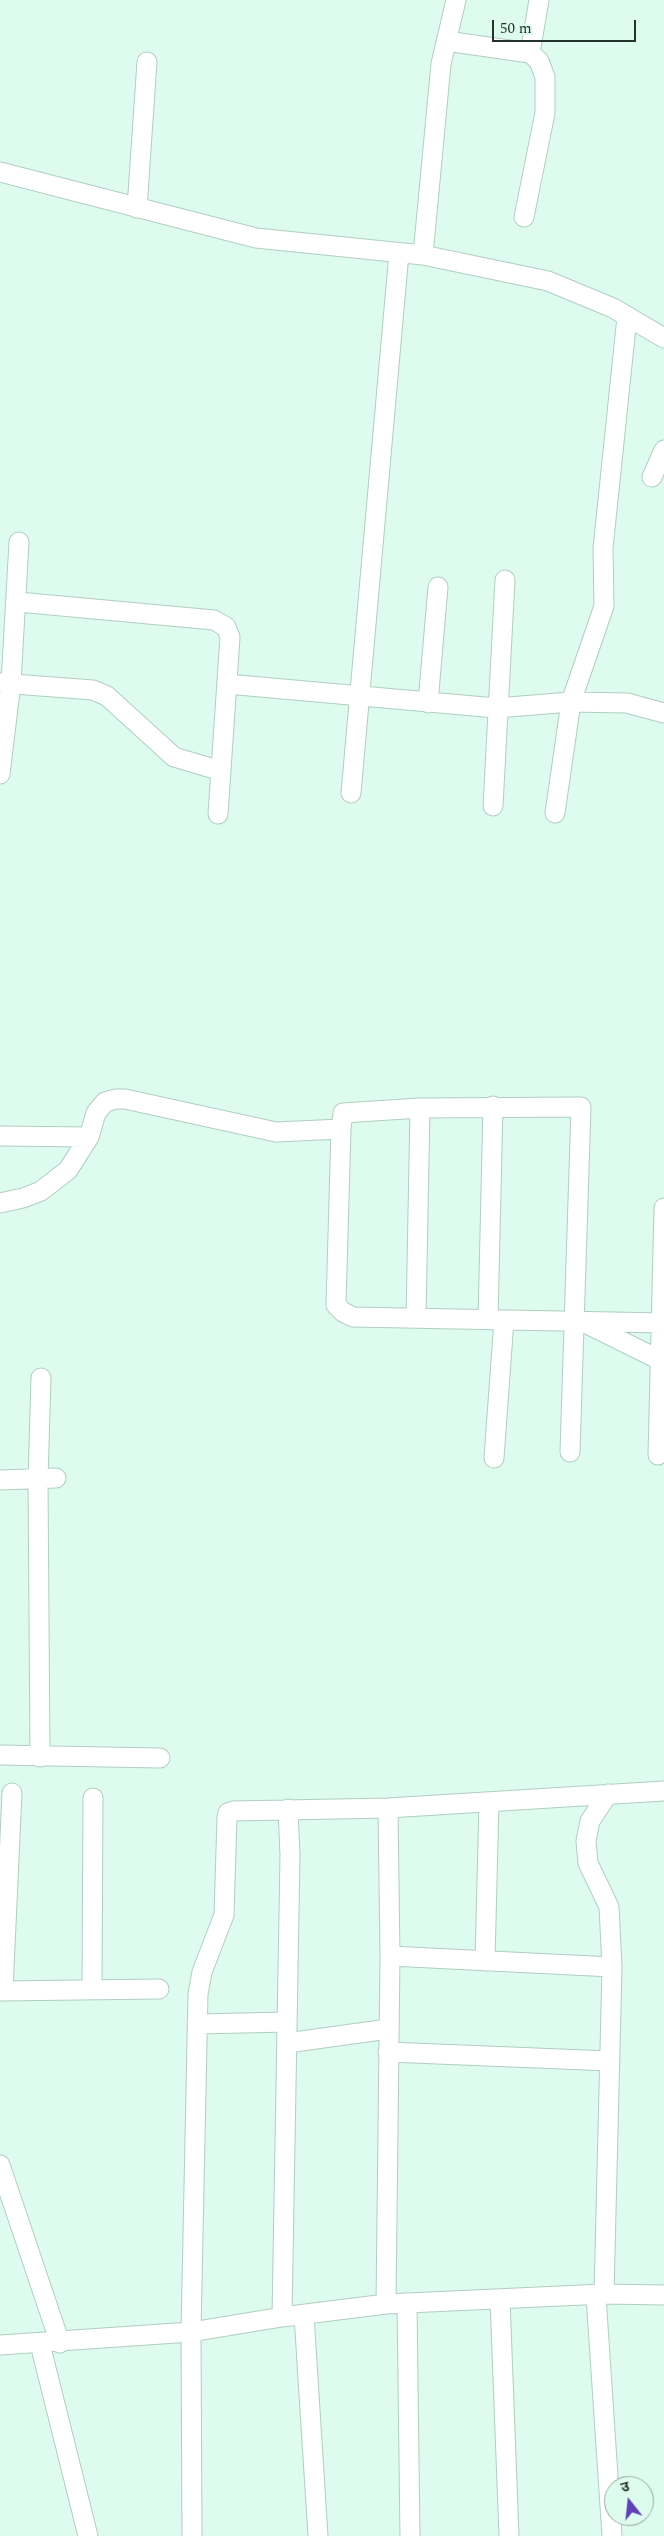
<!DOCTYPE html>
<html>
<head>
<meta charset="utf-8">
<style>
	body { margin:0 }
	#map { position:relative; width:664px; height:2536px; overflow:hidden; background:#ddfcef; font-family:Spectral,"Noto Sans Devanagari",serif }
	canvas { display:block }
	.north { position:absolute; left:604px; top:2476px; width:50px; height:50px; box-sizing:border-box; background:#ddfcef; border:1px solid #94aba1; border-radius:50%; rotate:344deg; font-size:14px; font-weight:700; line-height:20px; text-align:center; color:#26322d }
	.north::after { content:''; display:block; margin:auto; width:18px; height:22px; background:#613fb8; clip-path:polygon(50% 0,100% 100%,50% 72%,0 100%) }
	.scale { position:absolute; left:492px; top:20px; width:144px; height:22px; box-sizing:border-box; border:2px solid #26322d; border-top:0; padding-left:6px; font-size:15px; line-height:18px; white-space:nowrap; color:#26322d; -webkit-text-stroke:4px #ddfcef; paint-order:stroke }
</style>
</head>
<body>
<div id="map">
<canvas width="664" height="2536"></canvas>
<div class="north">उ</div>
<div class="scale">50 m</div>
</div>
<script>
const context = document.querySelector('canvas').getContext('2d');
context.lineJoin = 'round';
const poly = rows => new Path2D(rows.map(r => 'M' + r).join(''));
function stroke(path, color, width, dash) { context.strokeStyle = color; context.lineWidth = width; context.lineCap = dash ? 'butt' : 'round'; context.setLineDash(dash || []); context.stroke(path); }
const street = poly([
	[446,41,530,53,539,61,545,77,545,113,524,217],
	[530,53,539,0],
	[0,172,256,238,423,255,548,281,613,308,664,338],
	[137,208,147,62],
	[423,255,441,64,456,0],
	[652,477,664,450],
	[18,602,214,620,226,627,230,637,218,814],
	[0,683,93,690,107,696,174,757,221,771],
	[227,684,496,708,571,702,627,703,664,713],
	[428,703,438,587],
	[0,774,11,683,19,542],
	[351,793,399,253],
	[493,806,505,580],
	[555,813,571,702,604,606,603,548,627,317],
	[341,1129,336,1305,343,1312,353,1317,664,1323],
	[0,1136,89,1137],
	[0,1203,23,1198,41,1191,68,1170,89,1137,96,1113,105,1102,116,1099,125,1099,276,1132,341,1129,343,1113,420,1108,581,1107,570,1452],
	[416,1318,420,1108],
	[488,1319,493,1106],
	[585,1323,664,1362],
	[658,1455,664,1208],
	[494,1458,504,1320],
	[0,1480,56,1478],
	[0,1755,160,1758],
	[40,1757,38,1479,41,1378],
	[390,1956,612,1967],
	[485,1961,489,1802],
	[92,1990,93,1798],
	[0,1991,159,1989],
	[3,1991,12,1793],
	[197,2024,287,2022],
	[287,2043,388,2029],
	[388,2052,610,2061],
	[0,2165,60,2343],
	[604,2294,612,1967,609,1907,588,1863,586,1841,590,1821,608,1794],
	[596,2296,612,2536],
	[500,2299,509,2536],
	[407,2303,410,2536],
	[386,2304,390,1956,388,1808,664,1791],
	[304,2315,318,2536],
	[282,2317,290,1855,288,1809],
	[40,2344,88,2536],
	[0,2345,191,2332,282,2317,386,2304,604,2294,664,2295],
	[192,2536,191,2332,198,1994,202,1972,224,1915,227,1817,228,1813,233,1811,388,1808]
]);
stroke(street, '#b0cec2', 21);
stroke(street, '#fff', 19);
</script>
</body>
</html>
